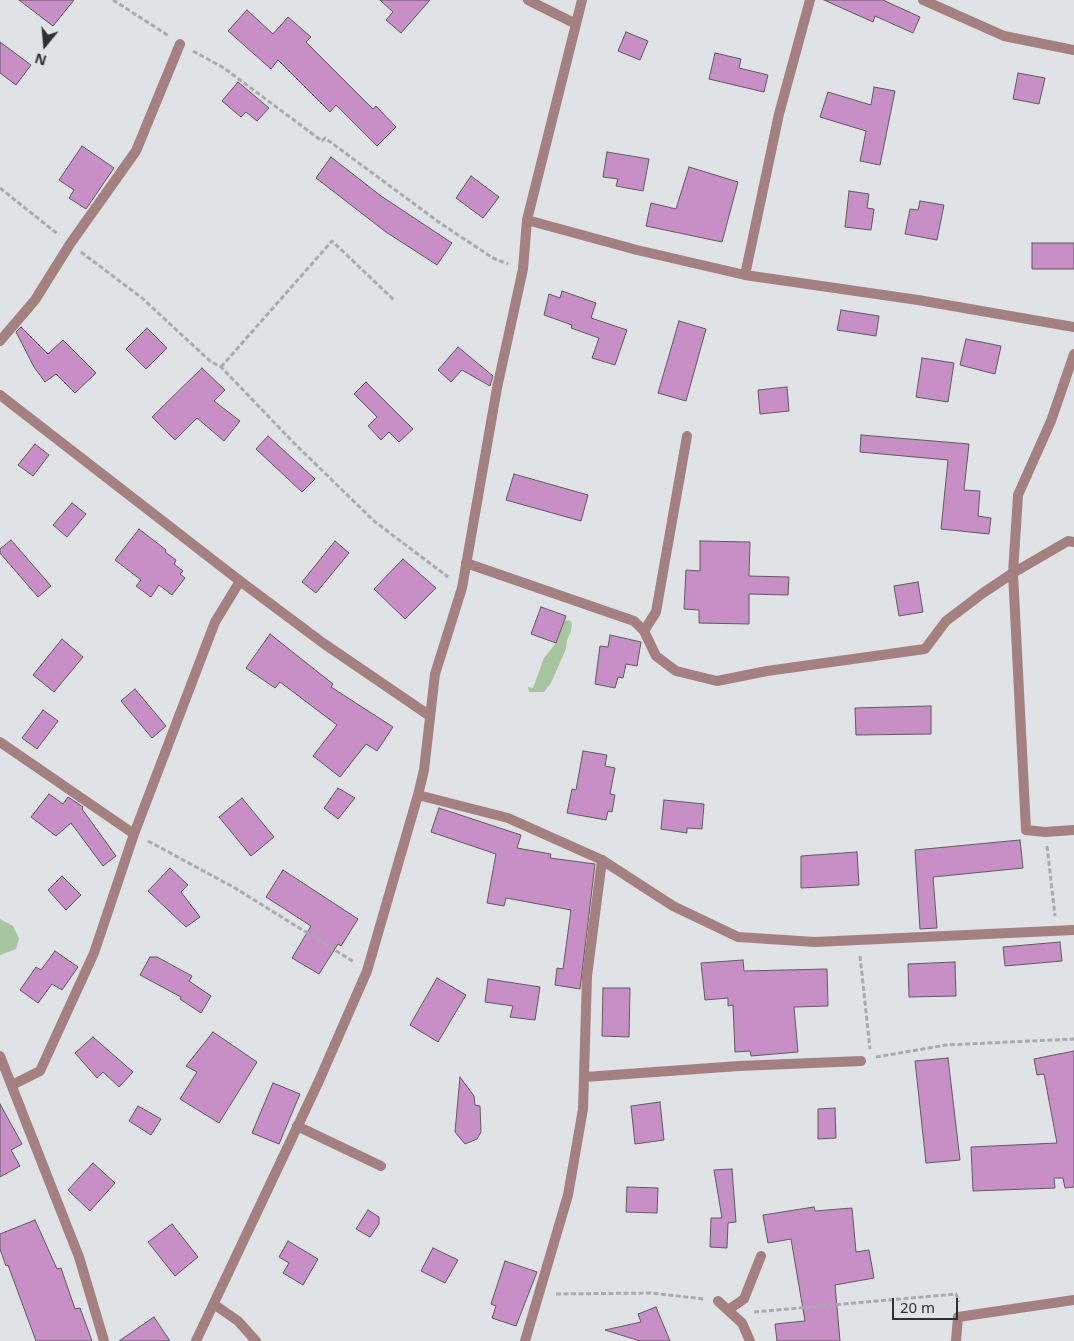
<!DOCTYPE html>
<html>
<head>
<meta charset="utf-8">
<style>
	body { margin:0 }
	#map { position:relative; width:1074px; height:1341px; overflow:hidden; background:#dfe3e5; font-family:"Noto Sans",sans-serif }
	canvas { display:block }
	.north { position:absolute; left:20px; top:20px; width:50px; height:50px; -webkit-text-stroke:4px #dfe3e5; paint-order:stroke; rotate:197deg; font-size:14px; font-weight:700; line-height:20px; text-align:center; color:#2f3031 }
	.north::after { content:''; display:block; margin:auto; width:18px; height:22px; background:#2f3031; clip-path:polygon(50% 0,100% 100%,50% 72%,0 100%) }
	.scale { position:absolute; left:892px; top:1298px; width:66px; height:22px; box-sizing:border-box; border:2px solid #2f3031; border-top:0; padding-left:6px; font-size:15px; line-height:18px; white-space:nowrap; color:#2f3031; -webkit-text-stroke:4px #dfe3e5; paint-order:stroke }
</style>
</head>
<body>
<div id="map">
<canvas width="1074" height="1341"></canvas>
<div class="north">N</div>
<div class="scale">20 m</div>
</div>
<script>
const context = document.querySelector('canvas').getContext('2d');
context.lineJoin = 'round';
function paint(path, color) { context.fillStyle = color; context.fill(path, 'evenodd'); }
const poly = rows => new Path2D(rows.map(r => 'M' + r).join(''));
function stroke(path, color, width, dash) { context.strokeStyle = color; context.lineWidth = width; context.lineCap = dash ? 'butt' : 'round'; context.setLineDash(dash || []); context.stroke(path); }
const green = poly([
	[569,620,572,623,571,631,567,640,566,649,551,683,544,692,529,692,528,687,533,688,544,658,556,643,564,621],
	[0,919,13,926,19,938,16,949,0,955]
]);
const building = poly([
	[19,0,74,0,53,26,19,0],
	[380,0,430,0,401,33,386,20,393,12,380,0],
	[824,0,883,0,920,17,913,33,875,16,873,22,824,0],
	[247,10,273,34,288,17,311,37,306,42,373,109,376,106,396,127,377,146,336,105,330,112,278,60,271,69,228,31,247,10],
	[626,32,648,41,640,60,618,51,626,32],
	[0,42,31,65,16,85,0,73,0,42],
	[715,53,741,59,739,68,768,75,764,92,709,79,715,53],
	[1018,73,1045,78,1039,104,1013,99,1018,73],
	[238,82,269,108,257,121,246,112,241,117,222,101,238,82],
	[874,87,895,91,880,165,860,161,866,131,820,117,828,92,871,105,874,87],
	[82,146,114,168,86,209,69,198,74,190,59,180,82,146],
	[607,152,649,159,643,191,616,186,618,179,603,177,607,152],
	[331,157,381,196,452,243,437,265,386,232,316,178,331,157],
	[689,167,738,182,722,242,646,226,651,203,676,209,689,167],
	[471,176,499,197,483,218,456,198,471,176],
	[849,191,869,194,867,208,874,209,871,230,845,227,849,191],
	[920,201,944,205,937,240,905,234,910,209,918,210,920,201],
	[1032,243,1074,243,1074,269,1032,269,1032,243],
	[562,291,596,303,591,318,627,330,615,365,592,358,599,338,571,328,572,325,544,315,549,294,560,298,562,291],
	[841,310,879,316,876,336,837,330,841,310],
	[679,321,706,329,686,401,658,393,679,321],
	[21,327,48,354,63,340,96,373,75,393,56,374,45,382,34,367,16,332,21,327],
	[147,328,167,348,146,369,126,349,147,328],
	[966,339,1001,346,995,374,960,365,966,339],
	[458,347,493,376,490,386,462,370,451,382,438,370,458,347],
	[922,358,954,363,948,402,916,397,922,358],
	[202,368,225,390,214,401,240,421,224,441,197,418,175,440,152,417,202,368],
	[366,382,413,429,399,442,389,432,381,440,368,426,377,417,354,394,366,382],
	[787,387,789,411,760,414,758,390,787,387],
	[861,435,969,444,964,490,980,491,978,516,991,518,989,534,941,529,948,460,860,452,861,435],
	[268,436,315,479,302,492,256,449,268,436],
	[35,444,49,455,33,476,18,465,35,444],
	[514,474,588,495,581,521,506,500,514,474],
	[72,503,86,514,67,537,53,525,72,503],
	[139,529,166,550,165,552,176,560,174,564,183,571,180,574,185,578,172,595,159,585,151,597,136,586,141,580,115,560,139,529],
	[11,540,51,586,38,597,0,553,0,549,11,540],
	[335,541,349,553,316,593,302,582,335,541],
	[700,541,750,542,749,576,789,577,788,595,749,594,749,624,699,623,699,610,684,609,686,570,700,571,700,541],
	[403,559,436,588,405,619,374,589,403,559],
	[918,582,923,612,899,616,894,586,918,582],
	[541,607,566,616,556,643,531,634,541,607],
	[270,634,333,684,331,687,393,727,377,751,366,744,340,777,313,756,337,725,280,682,275,688,246,668,270,634],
	[610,635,641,642,637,666,626,664,623,678,618,677,615,688,595,684,600,646,608,647,610,635],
	[62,639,83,657,54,692,33,675,62,639],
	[135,689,166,726,152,738,121,701,135,689],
	[931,706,931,734,856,735,855,708,931,706],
	[43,710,58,721,37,749,22,738,43,710],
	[583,751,607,755,605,766,615,768,610,794,615,795,612,812,608,811,606,820,567,813,572,789,576,790,583,751],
	[338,788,355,798,338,819,324,808,338,788],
	[49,794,63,804,68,797,83,807,82,809,116,856,103,866,71,823,56,836,31,817,49,794],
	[242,798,274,837,251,856,219,817,242,798],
	[664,800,704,804,702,829,687,828,687,833,661,829,664,800],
	[439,808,521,835,517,848,551,854,550,858,595,864,580,989,555,985,557,968,563,969,571,910,506,898,504,906,487,903,496,854,431,832,439,808],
	[1020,840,1023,868,933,877,937,928,920,929,915,850,1020,840],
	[857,852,859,885,801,888,801,856,857,852],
	[170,868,188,885,181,892,200,917,186,927,148,891,170,868],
	[283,870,358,919,341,946,338,944,319,974,292,958,311,926,266,897,283,870],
	[62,876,81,895,66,910,48,890,62,876],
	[1060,942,1062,961,1005,966,1003,947,1060,942],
	[55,951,78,967,62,990,52,984,38,1003,20,990,36,967,41,970,55,951],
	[150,957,157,957,192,976,189,981,211,996,201,1013,180,999,181,997,140,975,150,957],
	[743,960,744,971,827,969,828,1006,794,1007,798,1052,751,1056,750,1051,735,1052,733,1005,728,1006,728,998,705,1000,701,963,743,960],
	[955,962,956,996,909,997,908,964,955,962],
	[437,978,466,995,438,1042,410,1025,437,978],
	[488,979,540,987,535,1020,510,1017,513,1006,485,1002,488,979],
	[603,988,630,988,629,1037,602,1036,603,988],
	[213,1032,257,1062,219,1123,180,1099,197,1072,186,1066,213,1032],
	[93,1037,133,1072,119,1087,103,1072,97,1078,75,1053,93,1037],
	[1074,1051,1074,1187,1065,1188,1063,1178,1054,1178,1055,1188,973,1191,971,1147,1057,1143,1044,1074,1037,1075,1034,1059,1074,1051],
	[948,1058,960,1160,926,1163,915,1061,948,1058],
	[460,1077,474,1096,475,1105,480,1106,481,1132,477,1139,465,1144,455,1132,460,1077],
	[273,1083,300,1094,279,1144,252,1133,273,1083],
	[660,1102,664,1140,635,1144,631,1106,660,1102],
	[0,1104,22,1144,11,1150,20,1166,0,1177,0,1104],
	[138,1106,161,1119,151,1135,129,1121,138,1106],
	[835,1108,836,1138,818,1139,818,1109,835,1108],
	[93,1163,115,1183,90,1211,68,1190,93,1163],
	[732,1169,736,1222,728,1223,727,1248,710,1247,711,1218,722,1218,714,1170,732,1169],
	[627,1187,658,1188,657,1213,626,1212,627,1187],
	[814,1207,815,1211,852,1208,856,1252,869,1250,874,1278,835,1285,840,1341,777,1341,775,1324,805,1321,791,1239,768,1243,763,1215,814,1207],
	[368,1210,379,1217,379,1224,370,1237,356,1229,368,1210],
	[35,1220,57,1269,61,1268,75,1309,80,1308,92,1341,36,1341,8,1265,6,1266,0,1249,0,1234,35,1220],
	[172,1224,198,1257,175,1276,148,1242,172,1224],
	[288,1241,318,1259,303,1285,283,1273,289,1263,279,1257,288,1241],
	[433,1248,458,1260,445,1283,421,1271,433,1248],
	[505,1261,537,1272,516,1326,492,1318,496,1306,491,1304,505,1261],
	[656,1307,670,1341,640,1341,605,1330,641,1322,638,1314,656,1307],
	[154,1317,170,1341,119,1341,154,1317]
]);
const path = poly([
	[113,0,169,36],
	[193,51,224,68,322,141,325,138,440,223,493,258,508,264],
	[0,188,59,235],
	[81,252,142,298,210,361,221,367,294,443,374,521,448,577],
	[221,367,332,241,395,301],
	[148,841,235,888,354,962],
	[1047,846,1055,916],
	[860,956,870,1049],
	[876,1057,946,1045,1074,1039],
	[556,1294,651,1293,704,1299],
	[754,1312,956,1294,959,1302]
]);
const lane = poly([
	[0,341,35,300,70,244,136,151,180,44],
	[466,563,634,621,644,631,656,656,676,671,717,681,767,671,925,649,946,621,983,593,1013,573,1068,541,1074,542],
	[1013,573,1026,830,1045,832,1074,830],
	[644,631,656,612,687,436],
	[0,742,134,834],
	[585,1077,739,1066,861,1061],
	[12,1085,40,1071,94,953,134,834,215,622,240,581],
	[297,1126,381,1166],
	[718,1301,742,1323,750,1341],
	[728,1310,744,1299,761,1256],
	[525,1341,568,1195,583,1109,587,976,602,860],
	[956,1341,958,1317,1074,1300]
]);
const street = poly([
	[528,0,576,24],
	[923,0,1004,36,1074,50],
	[527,220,637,250,745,275,918,300,1074,327],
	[745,275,779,114,810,0],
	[0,395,240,581,323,643,430,716],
	[1013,573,1018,495,1051,421,1074,354],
	[418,795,508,818,602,860,673,906,738,937,815,942,1074,930],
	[0,1056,79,1257,104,1341],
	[215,1305,238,1321,256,1341],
	[196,1341,318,1083,367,971,418,795,424,770,435,674,462,588,497,388,523,269,527,220,582,0]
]);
paint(green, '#a7c69f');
paint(building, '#c88fc6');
stroke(building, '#5e5b5e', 1);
stroke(path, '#a9acad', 3, [5, 2.5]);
stroke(lane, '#a48081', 10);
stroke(street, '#a48081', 10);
</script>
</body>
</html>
